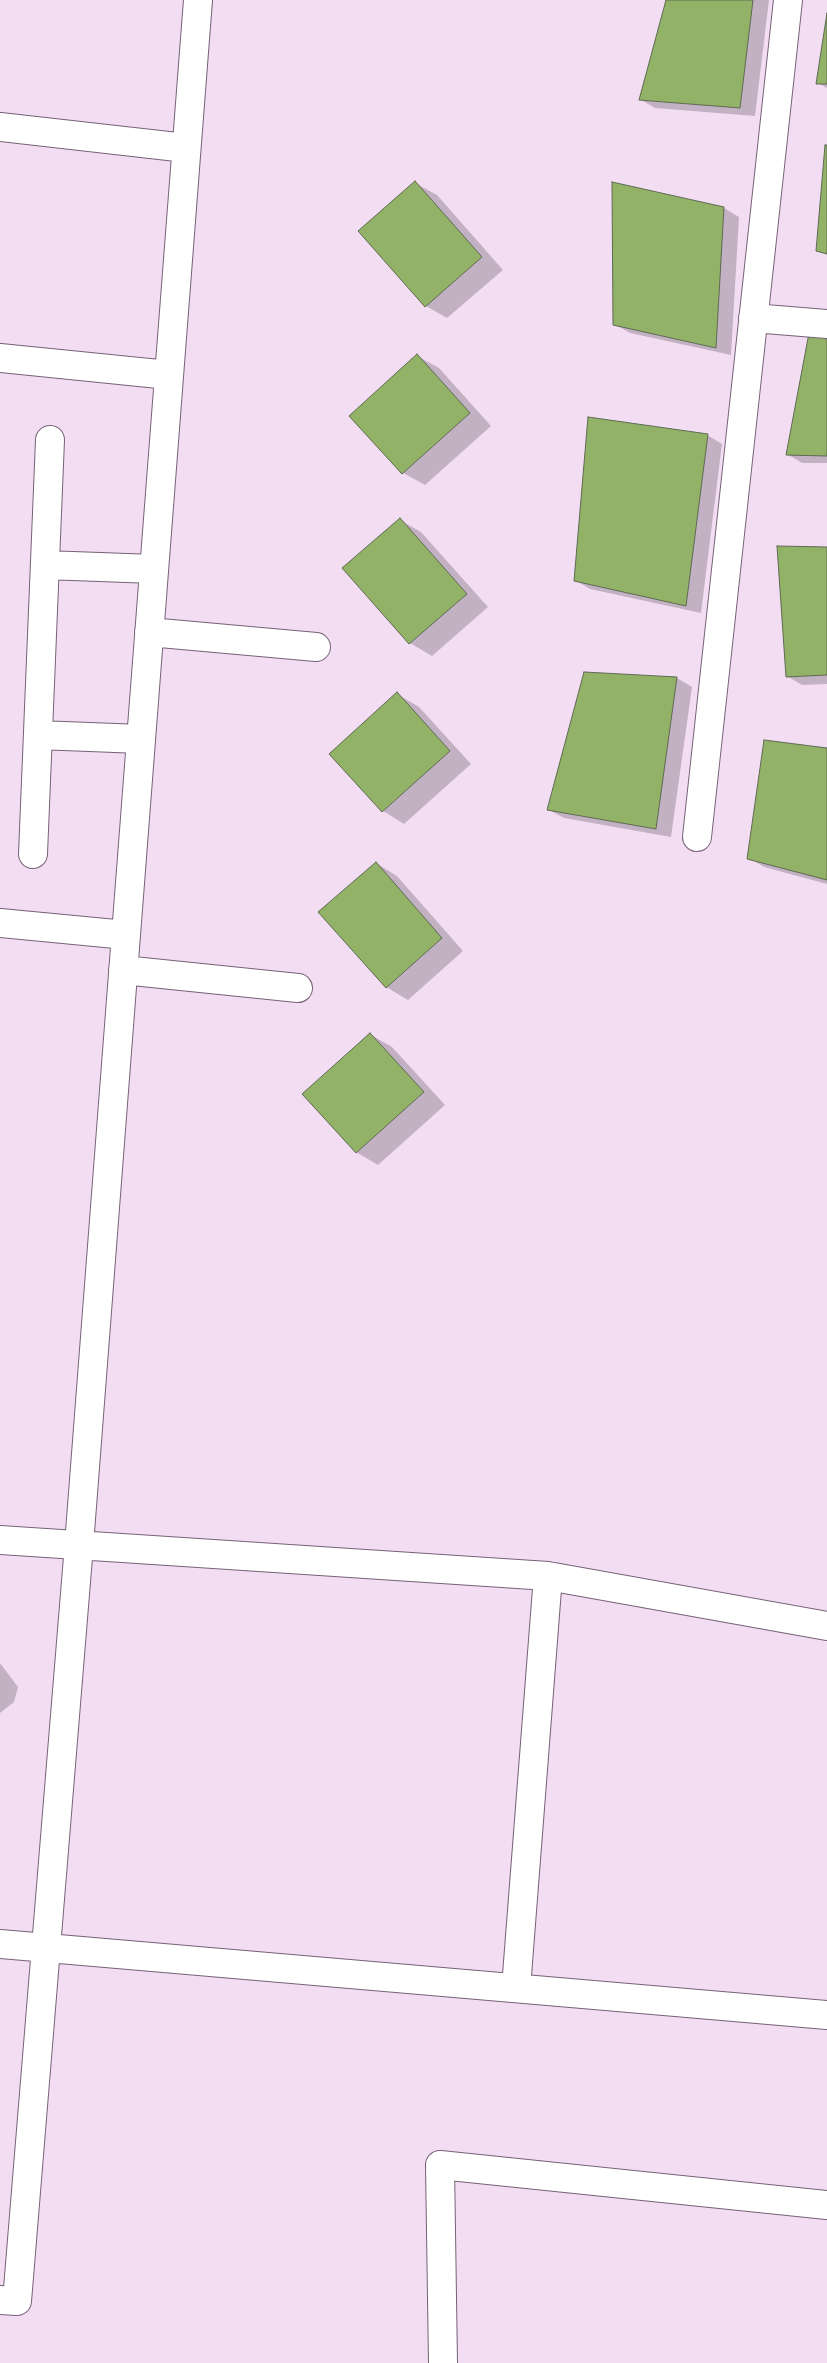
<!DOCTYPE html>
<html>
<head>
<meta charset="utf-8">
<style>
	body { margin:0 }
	canvas { display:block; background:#f3ddf3 }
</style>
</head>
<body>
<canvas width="827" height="2363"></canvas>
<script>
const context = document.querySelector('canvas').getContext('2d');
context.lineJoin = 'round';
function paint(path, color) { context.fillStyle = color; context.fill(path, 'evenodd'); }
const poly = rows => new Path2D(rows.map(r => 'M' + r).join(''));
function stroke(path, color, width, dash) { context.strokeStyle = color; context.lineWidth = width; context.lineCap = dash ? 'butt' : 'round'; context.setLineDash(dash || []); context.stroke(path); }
const shadow = poly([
	[667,0,769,0,755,116,655,108,640,99],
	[827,21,827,88,818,83],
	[415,183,437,195,503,270,447,318,426,306],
	[724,208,739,217,731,355,630,333,614,324],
	[827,337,827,463,802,463,787,454],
	[417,356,439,368,491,426,425,485,403,473],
	[707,435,722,444,701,613,590,589,575,580],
	[400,520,421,532,488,607,432,656,410,643,344,569],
	[827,548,827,684,802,685,787,676],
	[677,678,692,687,671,837,564,818,549,810],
	[397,694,419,707,471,764,404,824,383,811],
	[827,750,827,884,764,867,749,858],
	[376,863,397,876,463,951,408,1000,386,987],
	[371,1035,392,1047,445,1105,378,1165,356,1152],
	[0,1663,18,1687,14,1702,0,1713]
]);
const building = poly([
	[666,0,753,0,740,108,639,100,666,0],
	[827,13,827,84,816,84,827,13],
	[825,145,827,145,827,254,816,251,825,145],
	[415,181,482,257,425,307,358,231,415,181],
	[612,182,724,207,716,348,613,325,612,182],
	[809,333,827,336,827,456,786,455,809,333],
	[417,354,470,413,402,474,349,416,417,354],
	[588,417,708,434,686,606,574,581,588,417],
	[400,518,467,594,409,644,342,568,400,518],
	[777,546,827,547,827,675,786,677,777,546],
	[584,672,677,677,656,829,547,810,584,672],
	[397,692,450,751,382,812,329,754,397,692],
	[764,740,827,748,827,880,747,859,764,740],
	[376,862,442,938,386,988,318,912,376,862],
	[370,1033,424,1092,356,1153,302,1094,370,1033]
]);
const minor = poly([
	[0,127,186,148],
	[753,318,827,324],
	[0,358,169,375],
	[45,565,154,569],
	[149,632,316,647],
	[38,735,141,739],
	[697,837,788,0],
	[33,854,50,440],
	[0,923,126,935],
	[123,970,298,988],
	[0,1540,548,1576,827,1626],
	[0,1944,827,2015],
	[516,1988,548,1576],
	[0,2300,17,2301,79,1545,198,0],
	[443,2363,440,2165,827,2205]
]);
paint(shadow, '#0003');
paint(building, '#91b267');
stroke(building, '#5f6a53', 1);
stroke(minor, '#756276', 30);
stroke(minor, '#fff', 28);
</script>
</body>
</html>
